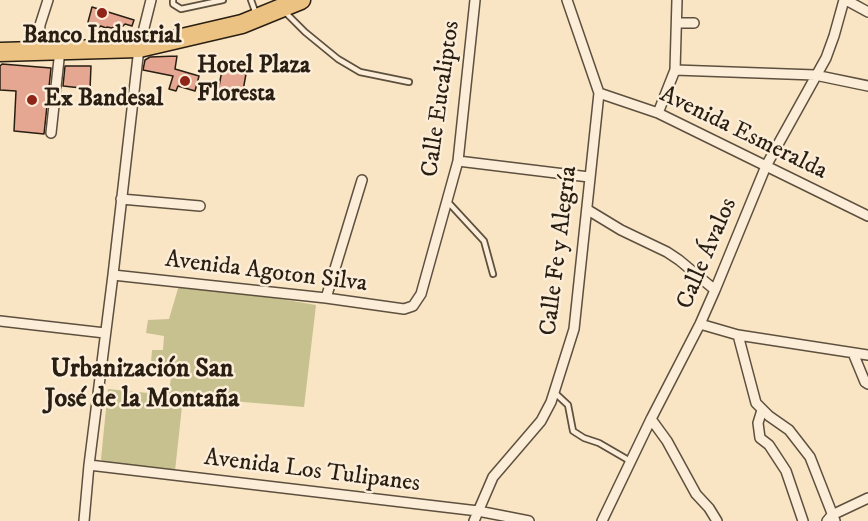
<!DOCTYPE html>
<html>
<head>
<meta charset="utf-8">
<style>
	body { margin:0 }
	canvas { display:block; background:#f9e4c3 }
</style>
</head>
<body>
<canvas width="868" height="521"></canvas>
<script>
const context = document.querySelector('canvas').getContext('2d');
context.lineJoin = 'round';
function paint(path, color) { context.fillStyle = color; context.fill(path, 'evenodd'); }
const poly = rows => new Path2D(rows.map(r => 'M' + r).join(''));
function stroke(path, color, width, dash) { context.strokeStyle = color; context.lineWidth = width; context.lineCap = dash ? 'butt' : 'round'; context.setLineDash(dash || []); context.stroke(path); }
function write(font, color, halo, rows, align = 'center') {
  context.font = font + ' "IM FELL DW Pica",serif'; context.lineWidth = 5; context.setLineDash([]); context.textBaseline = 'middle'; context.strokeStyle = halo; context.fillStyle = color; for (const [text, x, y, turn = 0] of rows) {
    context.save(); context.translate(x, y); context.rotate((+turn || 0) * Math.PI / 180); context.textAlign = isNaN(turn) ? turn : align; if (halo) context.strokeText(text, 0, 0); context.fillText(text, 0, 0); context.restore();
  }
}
const green = poly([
	[180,282,316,305,304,407,183,397,175,471,104,462,101,459,108,389,168,395,173,368,151,363,152,350,163,350,164,336,146,333,148,320,169,319]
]);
const building = poly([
	[92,7,134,20,132,26,125,24,123,26,114,27,112,28,107,27,106,28,101,26,99,27,95,25,94,27,89,25,88,22,92,7],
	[177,56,175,69,199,76,195,91,178,86,176,91,169,89,173,76,143,70,145,60,150,57,177,56],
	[2,64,51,68,44,134,14,131,16,91,0,90,0,66,2,64],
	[65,66,91,66,90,89,63,86,65,66],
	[222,70,246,74,242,96,218,92,222,70]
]);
const lane = poly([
	[173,0,173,4,181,9,223,0],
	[251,0,256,14],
	[284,11,305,32,338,59,360,72,409,82],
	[448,202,484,241,493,274],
	[554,392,568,405,573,431,584,438,599,443,630,461]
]);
const street = poly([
	[846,0,868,12],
	[677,23,694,23],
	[38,43,40,25,48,0],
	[675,70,815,75,868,86],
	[599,93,658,113,868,216],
	[658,113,675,70,677,0],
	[51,133,60,50],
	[458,161,589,177],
	[121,199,200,206],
	[588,210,621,230,667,252,679,260,715,290],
	[113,275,326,298,404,309,413,306,421,294,458,161,475,0],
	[326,298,362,180],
	[0,321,105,333],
	[700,324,738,335,868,355],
	[738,335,756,403,769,416,789,430,810,457,835,521],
	[853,353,865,382,868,384],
	[762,410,758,423,760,438,769,445,786,471,803,521],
	[651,419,667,441,696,494,709,508,717,521],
	[89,465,478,511,529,521],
	[84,521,89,465,113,275,139,48,151,0],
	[474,521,493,477,541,421,551,402,574,329,599,93,567,0],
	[602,521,651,419,700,324,715,290,766,166,826,58,834,36,844,0],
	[827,521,832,515,868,498]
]);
const highway = poly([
	[0,52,139,48,242,24,301,0]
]);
const markers = [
	[102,13,6,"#8f2418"],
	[185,81,6,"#8f2418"],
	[32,100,6,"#8f2418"]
];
const poiNames = [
	["Banco Industrial",102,37,"center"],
	["Hotel Plaza",197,67],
	["Floresta",197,95],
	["Ex Bandesal",44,100]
];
const streetNames = [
	["Calle Eucaliptos",442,99,-82],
	["Avenida Esmeralda",743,134,26],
	["Calle Fe y Alegría",560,251,-83],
	["Calle Ávalos",708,254,-67],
	["Avenida Agoton Silva",266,273,7],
	["Avenida Los Tulipanes",312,472,7]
];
const neighbourhoodNames = [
	["Urbanización San",142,371],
	["José de la Montaña",142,401]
];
paint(green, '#c6c18e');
paint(building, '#e5a791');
stroke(building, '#291e12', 1.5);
stroke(lane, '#5d503e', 8);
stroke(street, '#5d503e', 12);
stroke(highway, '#291e12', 21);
stroke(lane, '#fbedd8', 4.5);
stroke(street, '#fbedd8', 9);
stroke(highway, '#ecc282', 18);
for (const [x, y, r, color] of markers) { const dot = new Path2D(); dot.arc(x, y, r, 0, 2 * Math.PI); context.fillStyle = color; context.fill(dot); stroke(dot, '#fbedd8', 2); }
write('bold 24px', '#291e12', '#fbedd8', poiNames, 'left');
write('24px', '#291e12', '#fbedd8', streetNames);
write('bold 26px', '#291e12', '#fbedd8', neighbourhoodNames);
</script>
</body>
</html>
